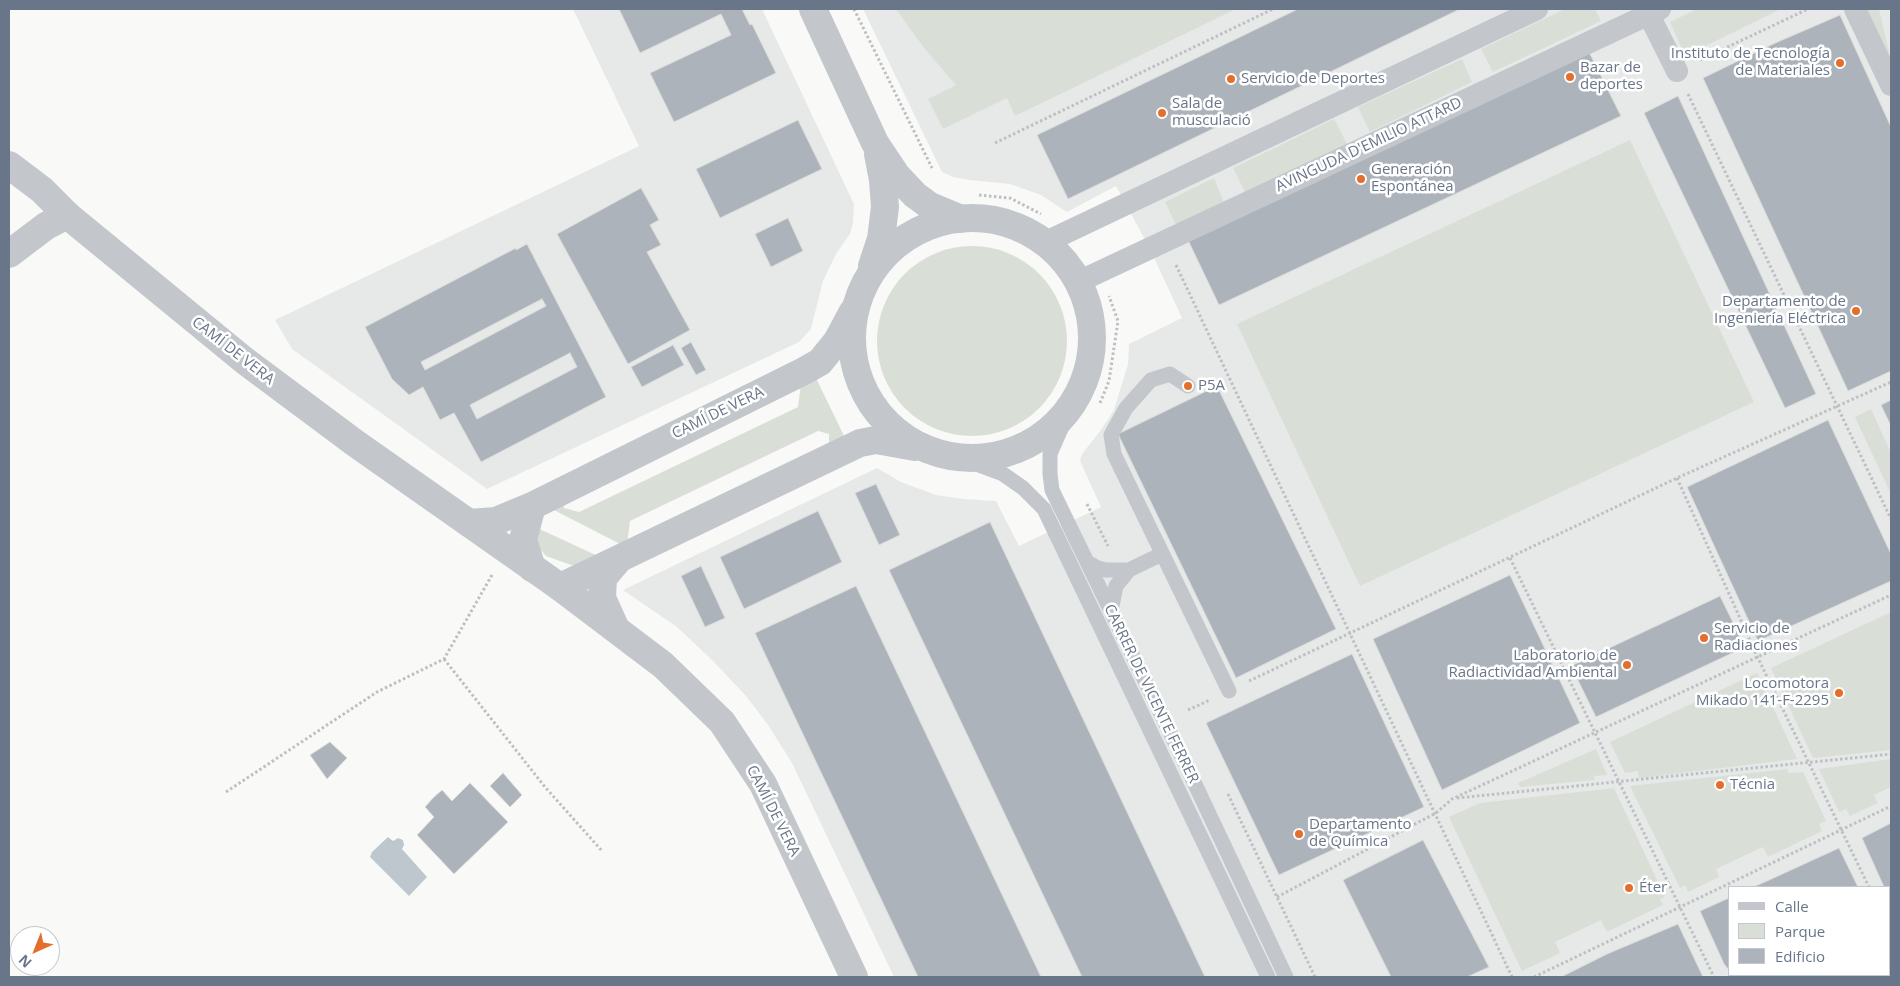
<!DOCTYPE html>
<html>
<head>
<meta charset="utf-8">
<style>
	body { margin:0 }
	#map { position:relative; width:1900px; height:986px; overflow:hidden; background:#f9faf8; font-family:"Open Sans",sans-serif }
	canvas { display:block }
	.frame { position:absolute; inset:0; border:10px solid #697689; pointer-events:none }
	.legend { position:absolute; left:1728px; top:886px; width:162px; height:90px; box-sizing:border-box; background:#fff; border:1px solid #c3c8d0; margin:0; padding:6px 9px; list-style:none; font-size:15px; color:#697689 }
	.legend li { display:flex; align-items:center; gap:10px; height:25px }
	.legend b { width:25px; border:1px solid #c3c8d0 }
	.north { position:absolute; left:10px; top:926px; width:50px; height:50px; box-sizing:border-box; background:#fff; border:1px solid #c3c8d0; border-radius:50%; rotate:224deg; font-size:14px; font-weight:700; line-height:20px; text-align:center; color:#697689 }
	.north::after { content:''; display:block; margin:auto; width:18px; height:22px; background:#e46f2d; clip-path:polygon(50% 0,100% 100%,50% 72%,0 100%) }
</style>
</head>
<body>
<div id="map">
<canvas width="1900" height="986"></canvas>
<div class="frame"></div>
<ul class="legend">
<li><b style="height:6px;background:#c3c7cc"></b>Calle</li>
<li><b style="height:14px;background:#d9dfd7"></b>Parque</li>
<li><b style="height:14px;background:#acb3bb"></b>Edificio</li>
</ul>
<div class="north">N</div>
</div>
<script>
const context = document.querySelector('canvas').getContext('2d');
context.lineJoin = 'round';
function paint(path, color) { context.fillStyle = color; context.fill(path, 'evenodd'); }
const poly = rows => new Path2D(rows.map(r => 'M' + r).join(''));
function stroke(path, color, width, dash) { context.strokeStyle = color; context.lineWidth = width; context.lineCap = dash ? 'butt' : 'round'; context.setLineDash(dash || []); context.stroke(path); }
function write(font, color, halo, rows, align = 'center') {
  context.font = font + ' "Open Sans",sans-serif'; context.lineWidth = 5; context.setLineDash([]); context.textBaseline = 'middle'; context.strokeStyle = halo; context.fillStyle = color; for (const [text, x, y, turn = 0] of rows) {
    context.save(); context.translate(x, y); context.rotate((+turn || 0) * Math.PI / 180); context.textAlign = isNaN(turn) ? turn : align; if (halo) context.strokeText(text, 0, 0); context.fillText(text, 0, 0); context.restore();
  }
}
const built = poly([
	[573,9,762,9,854,204,853,223,850,234,836,254,823,281,811,329,799,342,487,489,292,349,275,320,639,146],
	[863,9,1891,9,1891,977,894,977,792,763,768,725,746,696,713,661,677,627,623,590,877,468,901,482,936,495,964,499,996,501,1019,546,1101,507,1080,461,1082,454,1101,430,1114,410,1128,364,1129,344,1182,318,1150,249,1116,186,1067,212,1041,195,1010,184,969,180,953,177,942,172],
	[1729,887,1889,887,1889,975,1729,975]
]);
const green = poly([
	[896,9,1236,9,1015,116,1007,98,943,129,928,99,956,85,924,48],
	[1565,9,1595,9,1601,21,1493,72,1481,49],
	[1697,9,1781,9,1685,56,1670,22],
	[1866,9,1879,9,1891,60],
	[1462,59,1472,82,1370,132,1358,107],
	[1334,119,1347,144,1246,194,1233,168],
	[1630,140,1754,402,1360,586,1237,324],
	[1214,178,1224,203,1176,225,1165,202],
	'877 341a95 95 0 1 1 190 0a95 95 0 1 1-190 0Z',
	[815,376,846,440,829,449,829,434,818,431,630,521,627,545,624,546,546,506,564,497,564,508,579,512,798,407,801,384],
	[1871,409,1891,453,1891,494,1855,417],
	[533,526,600,557,580,566,571,565,546,556,538,547],
	[1891,612,1891,750,1813,758,1771,668],
	[1757,673,1797,759,1639,778,1638,771,1625,773,1610,742],
	[1596,749,1607,775,1594,776,1595,780,1520,787,1518,783],
	[1891,759,1891,787,1874,795,1878,803,1850,816,1846,809,1839,812,1819,769],
	[1787,769,1789,773,1803,772,1826,821,1819,824,1822,831,1768,857,1763,847,1716,869,1719,877,1688,892,1685,885,1680,888,1630,786],
	[1614,788,1665,897,1660,899,1663,905,1607,932,1601,920,1555,942,1560,953,1522,971,1449,817,1480,803]
]);
const water = poly([
	[388,837,393,841,398,838,403,840,404,845,402,849,427,877,409,896,370,857,372,852]
]);
const building = poly([
	[619,9,742,9,750,25,752,24,776,73,674,122,650,73,731,35,721,14,640,53,619,9],
	[1298,9,1460,9,1068,199,1037,135,1298,9],
	[1840,15,1891,127,1891,371,1848,391,1703,78,1773,44,1840,15],
	[1588,50,1621,116,1219,305,1187,238,1588,50],
	[1678,96,1816,394,1785,408,1644,113,1678,96],
	[798,120,822,169,720,218,696,169,798,120],
	[641,188,659,220,650,225,661,245,647,252,690,330,628,364,557,234,641,188],
	[788,218,803,251,771,267,755,234,788,218],
	[527,244,606,397,481,462,454,413,440,420,423,387,409,395,392,379,365,327,516,248,516,250,527,244],
	[542,299,546,306,425,370,421,362,542,299],
	[570,353,577,367,477,419,470,405,570,353],
	[691,342,706,370,696,375,681,348,691,342],
	[673,345,684,365,642,387,631,367,673,345],
	[1217,386,1336,629,1236,678,1118,434,1217,386],
	[1891,400,1891,426,1881,405,1891,400],
	[1828,420,1891,554,1891,581,1758,641,1687,487,1828,420],
	[876,484,900,535,879,545,855,493,876,484],
	[818,511,842,562,744,609,720,557,818,511],
	[990,522,1205,977,1082,977,889,570,990,522],
	[701,566,725,618,705,627,681,576,701,566],
	[1510,575,1580,723,1442,790,1373,639,1510,575],
	[856,586,1041,977,918,977,755,633,856,586],
	[1720,596,1745,647,1596,717,1571,666,1720,596],
	[1352,654,1424,807,1279,875,1206,723,1352,654],
	[330,742,347,758,327,779,310,755,330,742],
	[503,773,522,795,510,807,490,786,503,773],
	[470,783,508,822,454,874,417,835,434,817,425,807,433,798,442,790,452,801,470,783],
	[1891,823,1891,902,1889,897,1889,887,1884,887,1862,838,1891,823],
	[1423,840,1489,967,1467,977,1391,977,1343,880,1423,840],
	[1839,848,1858,887,1753,887,1767,881,1839,848],
	[1729,898,1729,970,1724,964,1700,911,1729,898],
	[1891,913,1891,959,1889,953,1889,915,1891,913],
	[1678,924,1703,977,1561,977,1607,954,1678,924],
	[1889,953,1891,959,1891,977,1732,977,1731,975,1889,975,1889,953]
]);
const path = poly([
	[854,9,932,168],
	[1700,60,1808,9],
	[1688,94,1891,519],
	[995,143,1273,9],
	[979,195,1010,198,1041,214],
	[1176,265,1512,977],
	[1100,403,1109,381,1118,321,1109,296],
	[1677,478,1757,656,1869,887],
	[1087,504,1108,546],
	[1510,558,1714,977],
	[444,659,545,787,603,852],
	[1249,681,1677,478,1891,382],
	[1188,710,1210,700],
	[226,792,377,692,444,659,492,575],
	[1228,794,1315,977],
	[1457,798,1891,754],
	[1277,897,1436,813,1452,799,1891,595],
	[1889,929,1891,934],
	[1534,977,1891,806]
]);
const service = poly([
	[1188,386,1170,374,1151,380,1126,408,1111,435,1114,454,1229,691],
	[1070,408,1050,454,1050,474,1052,490,1186,765,1286,977],
	[960,458,1003,474,1023,488,1044,509,1268,977],
	[1087,562,1098,568,1106,570,1129,570],
	[1111,611,1116,586,1129,570,1162,554]
]);
const pedestrian = poly([
	[1646,9,1677,71],
	[1855,9,1891,85],
	[1044,243,1537,9],
	[1078,282,1660,9]
]);
const minor = poly([
	[813,9,875,143,897,176,915,195,930,206,961,219],
	[9,165,42,190,67,215,46,226,9,254],
	'852 338a120 120 0 1 1 240 0a120 120 0 1 1-240 0Z',
	[872,266,881,239,885,207,883,180,878,154],
	[532,506,523,540,532,568],
	[469,523,496,521,532,506,804,371,820,362,837,341,852,313],
	[560,587,860,443,876,440,915,447],
	[616,629,602,598,603,578,619,559]
]);
const tertiary = poly([
	[67,215,245,361,355,443,560,587,663,665,722,722,763,784,854,977]
]);
const markers = [
	[1840,63,5,"#e46f2d"],
	[1570,77,5,"#e46f2d"],
	[1231,79,5,"#e46f2d"],
	[1162,113,5,"#e46f2d"],
	[1361,179,5,"#e46f2d"],
	[1856,311,5,"#e46f2d"],
	[1188,386,5,"#e46f2d"],
	[1704,638,5,"#e46f2d"],
	[1627,665,5,"#e46f2d"],
	[1839,693,5,"#e46f2d"],
	[1720,785,5,"#e46f2d"],
	[1299,834,5,"#e46f2d"],
	[1629,888,5,"#e46f2d"]
];
const poiNames = [
	["Instituto de Tecnología",1830,54,"right"],
	["de Materiales",1830,71,"right"],
	["Bazar de",1580,68],
	["deportes",1580,85],
	["Servicio de Deportes",1241,79],
	["Sala de",1172,104],
	["musculació",1172,121],
	["Generación",1371,170],
	["Espontánea",1371,187],
	["Departamento de",1846,302,"right"],
	["Ingeniería Eléctrica",1846,319,"right"],
	["P5A",1198,386],
	["Servicio de",1714,629],
	["Radiaciones",1714,646],
	["Laboratorio de",1617,656,"right"],
	["Radiactividad Ambiental",1617,673,"right"],
	["Locomotora",1829,684,"right"],
	["Mikado 141-F-2295",1829,701,"right"],
	["Técnia",1730,785],
	["Departamento",1309,825],
	["de Química",1309,842],
	["Éter",1639,888]
];
const streetNames = [
	["AVINGUDA D'EMILIO ATTARD",1369,145,-25],
	["CAMÍ DE VERA",233,351,38],
	["CAMÍ DE VERA",718,413,-26],
	["CARRER DE VICENTE FERRER",1151,694,64],
	["CAMÍ DE VERA",773,811,63]
];
paint(built, '#e7e9e9');
paint(green, '#d9dfd7');
paint(water, '#bec7cd');
paint(building, '#acb3bb');
stroke(building, '#dbdcda', 1);
stroke(path, '#bdc0c3', 3, [2.5, 2.5]);
stroke(service, '#c3c7cc', 15);
stroke(pedestrian, '#c3c7cc', 22);
stroke(minor, '#c3c7cc', 28);
stroke(tertiary, '#c3c7cc', 28);
for (const [x, y, r, color] of markers) { const dot = new Path2D(); dot.arc(x, y, r, 0, 2 * Math.PI); context.fillStyle = color; context.fill(dot); stroke(dot, '#fff', 2); }
write('15px', '#697689', '#fff', poiNames, 'left');
write('15px', '#697689', '#fff', streetNames);
</script>
</body>
</html>
